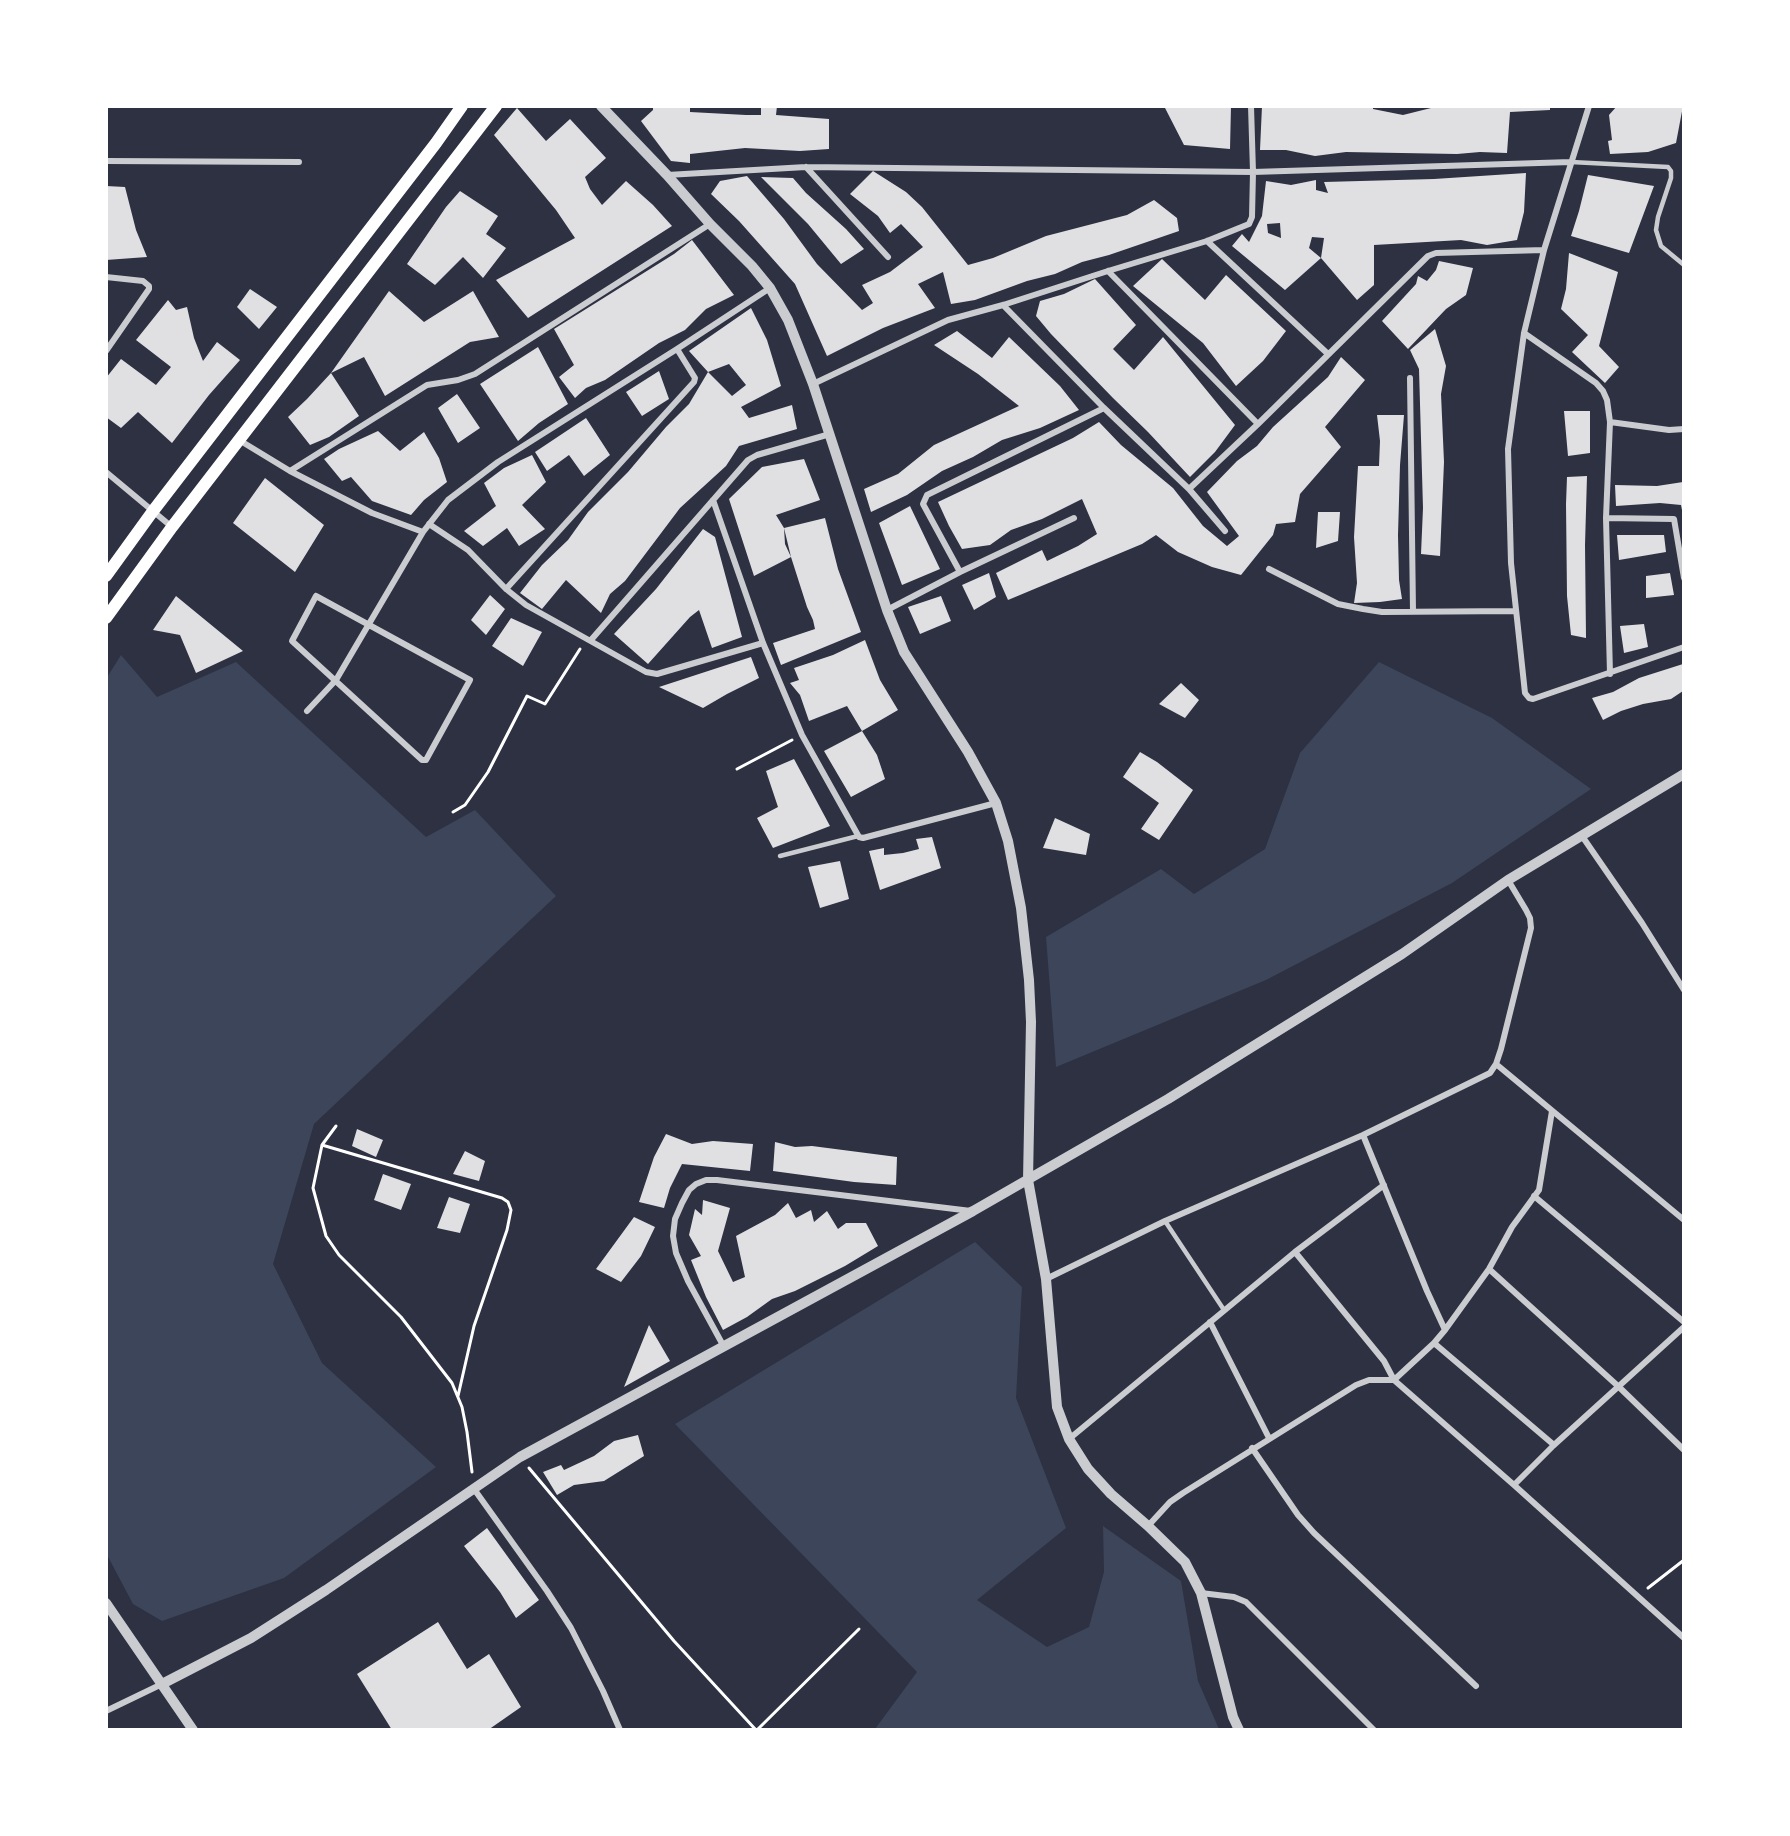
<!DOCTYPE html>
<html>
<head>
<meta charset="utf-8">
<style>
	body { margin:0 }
	#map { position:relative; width:1790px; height:1836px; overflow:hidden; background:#2d3142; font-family:"IBM Plex Sans",sans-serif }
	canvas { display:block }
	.frame { position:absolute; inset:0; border:108px solid #fff; pointer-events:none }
</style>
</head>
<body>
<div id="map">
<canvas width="1790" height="1836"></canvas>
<div class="frame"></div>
</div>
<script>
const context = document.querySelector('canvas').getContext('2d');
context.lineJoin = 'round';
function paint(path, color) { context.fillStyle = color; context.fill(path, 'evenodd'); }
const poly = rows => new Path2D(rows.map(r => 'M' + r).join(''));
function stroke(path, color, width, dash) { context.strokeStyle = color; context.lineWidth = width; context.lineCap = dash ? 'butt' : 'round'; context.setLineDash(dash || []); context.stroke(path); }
const green = poly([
	[121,655,157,697,236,662,426,837,475,810,556,896,314,1124,273,1264,322,1363,436,1467,284,1578,162,1621,133,1604,106,1553,106,679],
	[1379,662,1492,718,1591,789,1452,883,1266,980,1056,1067,1046,937,1161,869,1194,894,1265,849,1300,753],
	[975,1242,1022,1287,1016,1398,1066,1528,977,1600,1047,1647,1089,1627,1104,1572,1103,1526,1181,1581,1198,1681,1219,1729,875,1729,917,1672,675,1424]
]);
const building = poly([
	[653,106,690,106,690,112,746,115,761,115,761,106,777,106,776,115,829,119,829,149,800,151,745,148,690,154,690,163,671,161,641,121,653,110],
	[1164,106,1231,106,1230,149,1184,145],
	[1262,106,1373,106,1373,109,1403,115,1431,108,1431,106,1550,106,1550,110,1510,112,1507,153,1480,152,1457,154,1346,152,1315,156,1286,150,1260,150],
	[1617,106,1683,106,1676,143,1648,152,1610,154,1608,141,1612,140,1609,115],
	[517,108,546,141,570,119,606,158,585,177,590,189,602,205,626,181,653,205,672,226,528,318,496,280,575,238,556,210,494,135],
	[873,171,906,192,922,207,968,265,993,258,1046,236,1127,215,1154,200,1177,218,1179,231,1109,255,1082,262,1055,274,1027,281,975,300,951,304,943,272,918,284,935,308,883,328,827,356,795,284,739,221,711,194,720,181,747,176,784,219,817,264,862,310,873,303,862,285,890,272,923,247,901,224,890,233,878,216,850,194],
	[1526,173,1524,212,1517,240,1487,245,1461,240,1374,245,1374,285,1357,300,1321,258,1324,238,1312,237,1309,248,1321,258,1285,290,1232,246,1242,234,1249,242,1262,216,1266,181,1291,185,1316,180,1316,190,1328,193,1324,182,1434,179],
	[1280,223,1281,238,1268,233,1267,224],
	[1588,175,1654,186,1629,253,1571,236,1579,211],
	[761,177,793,178,806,193,846,229,864,249,841,264,808,224],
	[106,186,125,187,136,230,147,257,106,260],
	[460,191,498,216,486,234,506,248,483,278,463,257,435,285,407,264,446,207],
	[692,240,734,295,706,309,685,330,659,343,605,380,586,388,575,398,559,377,574,365,554,329,674,254],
	[1569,253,1618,272,1599,346,1619,367,1605,383,1572,352,1588,335,1561,309,1566,289],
	[1162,259,1205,300,1226,275,1286,331,1263,361,1236,386,1203,343,1133,286],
	[1439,261,1473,268,1466,295,1446,309,1408,349,1382,321,1416,284,1418,276,1427,281,1436,270],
	[1095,279,1136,325,1113,349,1134,370,1163,337,1235,425,1215,452,1190,477,1148,432,1113,398,1051,334,1036,316,1040,301,1064,294],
	[250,289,277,307,259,329,237,307],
	[389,291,424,322,473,291,499,337,470,342,385,396,364,357,331,373],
	[168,300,176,310,187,307,194,338,203,361,217,342,240,360,209,395,172,443,138,412,121,428,106,417,106,378,121,359,156,385,171,367,136,340],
	[751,308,767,340,781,386,741,407,749,418,792,405,797,429,739,446,726,466,680,508,625,581,610,594,601,613,566,580,542,609,520,593,542,565,568,540,588,512,628,472,666,427,689,404,708,372,689,351],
	[729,364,746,385,732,396,708,372],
	[1435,329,1446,366,1441,394,1444,462,1440,556,1421,554,1423,508,1419,369,1410,350],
	[957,331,992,358,1009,337,1060,386,1079,410,1040,428,1002,440,973,457,942,471,907,495,871,512,864,489,898,474,934,445,1019,406,978,374,934,345],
	[538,347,568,404,539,423,518,441,480,384],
	[1341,357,1365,380,1325,427,1341,447,1300,494,1295,522,1276,524,1273,535,1241,575,1212,567,1178,552,1156,535,1142,544,1008,600,996,573,1042,550,1047,561,1078,546,1097,534,1082,499,1042,519,1011,530,990,545,962,549,949,526,938,502,1073,438,1099,422,1121,445,1173,488,1203,526,1227,546,1239,536,1207,492,1237,461,1257,446,1273,427,1328,377],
	[659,371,669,399,642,416,626,392],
	[331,373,359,416,329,437,310,445,288,417,307,399],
	[457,394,480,428,458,443,438,408],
	[1564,411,1590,411,1590,453,1568,456],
	[1377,415,1404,415,1400,465,1398,535,1399,580,1402,599,1380,602,1354,603,1357,583,1354,537,1358,466,1379,466,1380,441],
	[586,418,610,455,584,476,569,455,547,471,535,452],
	[378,431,400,451,424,432,439,458,447,482,424,500,411,515,372,501,351,477,342,481,324,459,339,449],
	[532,455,546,482,522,505,545,529,519,546,507,528,483,546,464,531,496,506,484,483,504,468],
	[804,459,820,500,776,515,784,528,785,544,791,557,784,528,825,518,838,569,861,632,781,665,773,643,815,629,813,620,807,607,791,557,754,576,729,499,762,467],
	[1587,476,1585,545,1586,638,1571,635,1567,596,1566,504,1567,477],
	[265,478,324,525,295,572,233,523],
	[1683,482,1683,515,1681,505,1660,503,1616,506,1615,485,1657,486],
	[910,506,940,569,902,585,879,523],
	[1318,512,1340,512,1338,541,1316,548],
	[703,529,715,537,742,637,712,648,699,610,690,617,648,664,614,634,656,589],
	[1617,535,1664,535,1666,552,1619,560],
	[989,573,996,597,974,610,962,585],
	[1670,573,1674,595,1646,598,1646,576],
	[490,595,505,609,486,635,471,620],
	[176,596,243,651,196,673,180,635,153,630],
	[941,596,951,621,920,634,908,607],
	[511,618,542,632,523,666,492,646],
	[1644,624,1648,647,1624,653,1620,626],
	[865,640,880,680,898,710,862,731,847,706,809,721,800,695,790,683,799,680,794,668,833,655],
	[751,657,759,678,727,694,703,708,659,687],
	[1683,664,1683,691,1671,699,1643,704,1621,711,1603,720,1592,698,1613,692,1639,678],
	[1181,683,1199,700,1185,718,1159,704],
	[862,731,877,755,885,779,851,797,824,751],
	[1140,752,1157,762,1193,790,1159,840,1141,829,1159,803,1123,777],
	[794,759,830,826,773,848,757,818,778,807,766,771],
	[1055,818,1090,834,1086,855,1043,848],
	[932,837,941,868,880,890,869,851,884,848,884,855,903,853,919,849,916,839],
	[840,861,849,899,820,908,808,867],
	[357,1129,383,1140,376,1157,352,1146],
	[666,1134,692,1144,713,1141,753,1144,750,1171,682,1164,670,1188,664,1208,639,1202,654,1157],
	[775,1142,795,1147,812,1146,897,1157,896,1185,854,1182,773,1171],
	[465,1151,485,1161,479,1181,453,1174],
	[383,1174,411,1184,401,1210,374,1200],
	[449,1197,470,1204,460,1233,437,1228],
	[703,1200,730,1208,718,1251,733,1282,745,1277,736,1236,775,1215,788,1203,796,1218,811,1210,814,1222,827,1211,838,1229,846,1223,866,1223,878,1246,845,1266,795,1291,772,1299,747,1317,723,1330,706,1297,691,1260,701,1256,689,1235,695,1209,702,1215],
	[634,1217,655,1227,641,1256,621,1282,596,1269],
	[649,1325,670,1361,624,1387],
	[638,1435,644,1456,604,1481,574,1485,557,1495,543,1472,561,1465,564,1470,594,1456,614,1441],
	[487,1528,539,1600,516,1618,500,1592,464,1546],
	[438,1622,467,1669,489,1654,521,1707,488,1730,392,1730,357,1674]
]);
const path = poly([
	[737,769,792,740],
	[453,812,465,805,488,772,527,696,545,704,580,649],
	[336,1126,322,1145,313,1188,326,1236,339,1255,401,1317,452,1383,462,1407,467,1432,472,1472],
	[322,1145,502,1198,508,1202,511,1210,507,1230,474,1326,458,1396],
	[529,1468,674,1641,756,1730],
	[1648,1588,1684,1560],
	[757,1730,859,1629]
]);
const service = poly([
	[1571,162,1668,167,1671,171,1671,178,1658,217,1656,230,1661,246,1684,265],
	[780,856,858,836],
	[1165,1221,1224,1310]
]);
const minor = poly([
	[1589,106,1544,250,1524,333,1508,449,1511,563,1525,693,1529,698,1533,699,1684,647],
	[106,161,299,162],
	[806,167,888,257],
	[667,175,806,167,1253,172,1571,162],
	[1207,241,1328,354],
	[1108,271,1258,424],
	[106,277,143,281,149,286,149,289,106,351],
	[1003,305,1104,408,1189,489,1225,531],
	[1524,333,1596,383,1603,391,1607,400,1610,422,1606,518,1610,674],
	[1410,378,1413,612],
	[813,384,948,320,1003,305,1108,271,1207,241,1249,224,1252,217,1253,172,1251,106],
	[1610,422,1669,430,1684,429],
	[239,440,290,471,372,513,423,532],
	[290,471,427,385,458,380,475,374,710,224],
	[106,472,172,527],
	[1189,489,1258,424,1428,256,1436,253,1544,250],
	[713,500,763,643,802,735,859,837,863,838,996,803],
	[1606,518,1674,519,1684,578],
	[429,524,468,550,506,589,526,605,646,672,657,674,763,643],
	[1269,569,1338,604,1363,609,1382,612,1516,611],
	[960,572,923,504,927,495,1104,408],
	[506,589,694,382,695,378,677,349],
	[316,596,470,680,426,760,422,760,292,641,316,596],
	[887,610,960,572,1074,518],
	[591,640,748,460,757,455,830,434],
	[307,711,336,680,423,532,448,500,498,462,677,349,770,288],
	[1582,836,1642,923,1684,990],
	[1496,1064,1684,1220],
	[1363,1135,1427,1291,1445,1330],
	[1534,1196,1684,1322],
	[1295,1252,1384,1185],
	[1489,1269,1619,1387,1684,1450],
	[1046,1279,1165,1221,1363,1135,1490,1073,1496,1064,1501,1049,1531,928,1530,918,1526,910,1508,880],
	[1210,1322,1269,1438],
	[1434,1343,1554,1445],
	[724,1347,688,1281,676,1253,673,1236,675,1219,682,1203,689,1190,696,1184,706,1180,717,1180,971,1211],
	[1069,1439,1295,1252,1384,1361,1394,1380,1434,1343,1445,1330,1489,1269,1512,1227,1539,1190,1552,1111],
	[1252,1448,1298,1515,1314,1533,1476,1686],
	[1514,1485,1554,1445,1684,1327],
	[474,1489,547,1591,571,1628,603,1691,620,1730],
	[1148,1526,1170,1502,1183,1493,1356,1385,1369,1380,1394,1380,1514,1485,1684,1638],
	[1201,1593,1234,1597,1246,1602,1374,1730],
	[106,1711,162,1684]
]);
const tertiary = poly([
	[601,106,667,175,710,224,752,266,770,288,788,320,813,384,887,610,904,652,968,752,996,803,1008,841,1021,908,1029,980,1031,1022,1028,1180,1046,1279,1057,1407,1069,1439,1088,1469,1111,1494,1148,1526,1185,1562,1201,1593,1233,1717,1239,1730],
	[106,1603,193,1730],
	[162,1684,251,1638,326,1590,520,1457,973,1211,1168,1099,1402,954,1508,880,1684,774]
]);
const secondary = poly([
	[106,576,153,511,436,143,462,106],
	[106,618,172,527,496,106]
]);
paint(green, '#3c4559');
paint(building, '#e0e0e3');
stroke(path, '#fff', 3);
stroke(service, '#caccd0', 4.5);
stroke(minor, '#caccd0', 6);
stroke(tertiary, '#caccd0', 10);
stroke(secondary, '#fff', 12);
</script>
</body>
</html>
